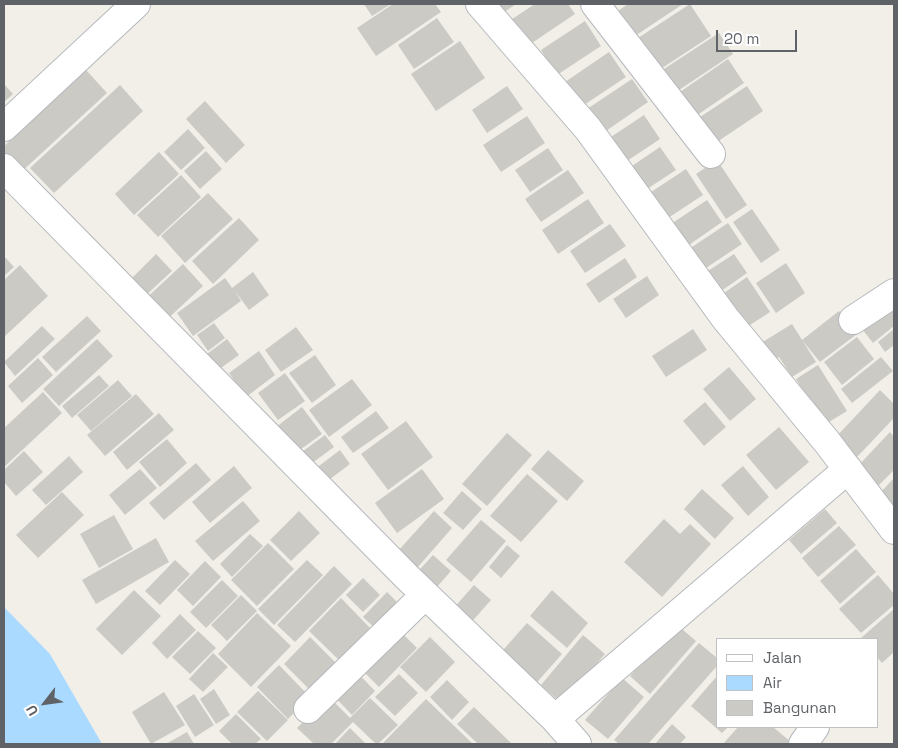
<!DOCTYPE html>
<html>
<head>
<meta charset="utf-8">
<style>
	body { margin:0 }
	#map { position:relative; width:898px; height:748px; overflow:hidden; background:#f1efe8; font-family:"Space Grotesk",sans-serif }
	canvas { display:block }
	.frame { position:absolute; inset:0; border:5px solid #5f6368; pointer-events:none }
	.legend { position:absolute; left:716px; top:638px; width:162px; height:90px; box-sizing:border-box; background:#fff; border:1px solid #bfc1c3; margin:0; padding:6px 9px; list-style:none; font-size:15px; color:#5f6368 }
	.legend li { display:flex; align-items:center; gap:10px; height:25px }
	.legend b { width:25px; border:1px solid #bfc1c3 }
	.north { position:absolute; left:20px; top:678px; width:50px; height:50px; -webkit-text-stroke:4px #fff; paint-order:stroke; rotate:240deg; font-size:14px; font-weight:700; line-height:20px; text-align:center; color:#5f6368 }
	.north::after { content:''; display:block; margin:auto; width:18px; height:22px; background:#5f6368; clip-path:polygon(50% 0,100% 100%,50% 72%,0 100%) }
	.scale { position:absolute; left:716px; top:30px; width:81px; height:22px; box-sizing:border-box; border:2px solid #5f6368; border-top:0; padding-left:6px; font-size:15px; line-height:18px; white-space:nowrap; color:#5f6368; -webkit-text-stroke:4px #fff; paint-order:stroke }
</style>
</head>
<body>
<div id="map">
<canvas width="898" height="748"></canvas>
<div class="frame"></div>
<ul class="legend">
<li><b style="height:6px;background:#fff"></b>Jalan</li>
<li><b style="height:14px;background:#aadaff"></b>Air</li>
<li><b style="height:14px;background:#cccac5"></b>Bangunan</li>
</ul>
<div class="north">U</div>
<div class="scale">20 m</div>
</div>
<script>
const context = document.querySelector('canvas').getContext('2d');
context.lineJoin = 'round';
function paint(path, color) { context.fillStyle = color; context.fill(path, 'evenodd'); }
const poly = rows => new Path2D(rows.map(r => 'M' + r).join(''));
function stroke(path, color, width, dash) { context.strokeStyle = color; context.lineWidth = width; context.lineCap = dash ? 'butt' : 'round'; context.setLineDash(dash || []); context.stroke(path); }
const water = poly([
	[4,607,50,654,102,744,4,744]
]);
const building = poly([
	[364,4,391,4,372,16],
	[393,4,435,4,441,12,376,56,357,28],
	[492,4,516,4,500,15],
	[535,4,568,4,575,14,523,49,506,23],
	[628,4,683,4,632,38,615,13],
	[690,4,711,36,659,70,638,38],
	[437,18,454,42,414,69,398,45],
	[585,21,601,46,557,75,541,50],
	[719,33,733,54,679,90,664,69],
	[460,41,485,78,436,111,411,74],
	[609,52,626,77,581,107,565,82],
	[728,59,744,83,693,118,677,94],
	[86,70,107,93,19,174,4,157,4,146],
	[632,79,648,102,600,135,584,111],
	[4,84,13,94,4,102],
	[120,85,143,111,54,193,30,168],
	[507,86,523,109,487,133,472,110],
	[747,86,763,111,714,144,697,119],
	[205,101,245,145,226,163,186,119],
	[644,115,660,139,618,167,602,143],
	[527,116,545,143,501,172,483,145],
	[188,129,205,148,181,170,164,152],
	[660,147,676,170,641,193,626,170],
	[548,148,563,170,530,192,515,170],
	[206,151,222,169,200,189,184,171],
	[159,152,179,174,134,215,115,194],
	[717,160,747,205,726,219,696,174],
	[686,169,703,195,662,222,645,196],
	[568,170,584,193,541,222,525,199],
	[181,175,201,197,158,237,137,215],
	[208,193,233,219,185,263,161,236],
	[588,199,604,223,558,254,542,230],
	[707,200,722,222,686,247,671,224],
	[752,209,780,250,761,263,733,222],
	[239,218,259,240,213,284,192,261],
	[728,223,742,244,700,272,686,251],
	[610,224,626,246,585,273,570,251],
	[156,254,172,271,145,296,130,280],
	[734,254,747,273,714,296,700,276],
	[4,256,14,267,4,276],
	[625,258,637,277,599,303,586,284],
	[786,263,805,293,776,313,756,283],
	[183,264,203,286,162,324,142,302],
	[20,265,48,296,4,337,4,280],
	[253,272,269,295,249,310,235,291,241,301,193,336,177,313,225,278,232,288],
	[647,276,659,295,626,318,613,299],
	[747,277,770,312,747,327,724,293],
	[894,307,894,326,873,343,859,325],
	[839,311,857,334,820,362,802,340],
	[87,316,101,331,56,372,42,357],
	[214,323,225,338,208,351,197,335],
	[792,324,816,362,792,377,779,357,773,361,761,343],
	[42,326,55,339,15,376,4,362],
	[296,327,313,350,281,372,265,350],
	[693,329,707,350,666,377,652,356],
	[894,329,894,345,885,352,878,342],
	[857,337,874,359,842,385,824,362],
	[97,339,113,356,59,406,43,389],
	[227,339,239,355,218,370,207,354],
	[259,351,275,375,246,397,229,373],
	[315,355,336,385,312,403,289,373],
	[881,357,893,371,852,403,841,389],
	[38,358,53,375,22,403,8,386],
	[818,365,847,411,824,425,796,379],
	[729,367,756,399,730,421,703,389],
	[285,373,305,401,278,420,258,393],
	[99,375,109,386,72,418,62,406],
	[352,379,372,405,329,437,309,410],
	[118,380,132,396,91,431,77,415],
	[880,390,894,404,894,418,857,457,836,437],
	[43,392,62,413,4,467,4,428],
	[136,394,154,414,105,456,87,435],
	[705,402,726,427,704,446,683,421],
	[302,407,322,434,290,457,271,431],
	[376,411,389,428,353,453,341,437],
	[159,413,174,430,127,470,113,452],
	[406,421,433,457,388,490,361,454],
	[779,427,809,462,776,490,746,455],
	[890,432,894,437,894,470,878,486,858,466],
	[507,433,532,455,487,506,462,484],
	[325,435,334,447,308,466,299,454],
	[167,439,187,463,160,487,139,462],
	[340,450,350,464,321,486,311,472],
	[548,450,584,481,567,501,531,469],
	[24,451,43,472,16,496,4,482,4,470],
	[69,456,83,472,46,505,32,490],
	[196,463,211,480,164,520,149,503],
	[234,466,252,488,210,523,192,502],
	[743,466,769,497,748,516,721,485],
	[140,469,157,488,125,515,109,495],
	[422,469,444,499,397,533,375,503],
	[527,474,558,501,521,542,490,516],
	[894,478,894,507,880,493],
	[702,489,734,518,715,539,684,509],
	[462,491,482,509,463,530,443,513],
	[62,492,84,515,38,558,16,535],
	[243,501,260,521,213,561,195,541],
	[825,509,837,523,801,554,789,540],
	[299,511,320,533,291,561,270,540],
	[434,511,452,528,417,568,398,551],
	[114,515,133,549,99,568,80,534],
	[664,519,680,534,690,524,711,544,662,597,624,562],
	[481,520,506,541,471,582,446,560],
	[839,526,856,545,818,577,802,558],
	[250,534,263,546,232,577,220,564],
	[156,538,169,562,96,604,82,580],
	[268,543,294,569,257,606,231,580],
	[507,545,520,556,501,578,489,567],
	[856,549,876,572,840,604,820,581],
	[433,555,451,571,429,596,411,579],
	[175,560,190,574,160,605,145,591],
	[307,560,323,575,274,625,258,609],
	[205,561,221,577,193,606,177,590],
	[334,566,352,584,295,642,277,625],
	[878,575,894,594,894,605,861,633,839,609],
	[363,578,380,595,363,612,346,595],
	[222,580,238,596,206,628,190,612],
	[474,585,491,600,468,626,451,611],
	[134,590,161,616,122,655,96,629],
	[552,590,588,623,567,648,530,616],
	[387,592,403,608,379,632,363,617],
	[241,595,257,611,227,641,211,625],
	[341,598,370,628,339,660,309,631],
	[894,609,894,652,882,663,877,657,877,639,861,638],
	[257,613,291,646,251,687,218,654],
	[180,614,196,630,167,659,152,643],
	[527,623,562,654,531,689,496,658],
	[676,624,696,641,650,694,630,676],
	[395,626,417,648,379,687,357,665],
	[198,631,216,648,190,674,172,657],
	[583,635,605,654,562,704,541,685],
	[310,637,337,664,311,691,284,664],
	[430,637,455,662,426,692,400,667],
	[699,643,717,658,717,666,648,744,619,744,614,740],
	[213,653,228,667,203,692,189,679],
	[279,665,310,697,288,719,257,687],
	[352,667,375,691,352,715,329,691],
	[399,674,418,693,395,716,375,697],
	[717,676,717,727,728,727,722,733,691,706],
	[622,678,644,697,608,739,585,720],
	[447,680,469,702,452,720,430,697],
	[214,689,230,715,216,724,200,699],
	[258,691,288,720,267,741,237,712],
	[164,692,185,725,151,744,132,712],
	[194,694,214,725,195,737,176,706],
	[329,697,350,718,370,698,398,725,378,744,376,744,353,722,331,744,314,744,297,728],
	[426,699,473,744,382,744],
	[474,707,512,744,478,744,457,724],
	[236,714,261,739,255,744,232,744,219,731],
	[672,724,686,737,680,744,655,744],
	[738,727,773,727,791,742,789,744,723,744],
	[350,728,366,744,335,744],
	[187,732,194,744,166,744]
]);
const street = poly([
	[480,4,588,129,725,318,827,442,894,530],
	[595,4,711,154],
	[4,127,136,4],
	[4,168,407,577,555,719,577,744],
	[853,320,894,293],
	[308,709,425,595],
	[555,719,848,469],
	[803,744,815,727]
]);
paint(water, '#aadaff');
paint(building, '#cccac5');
stroke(street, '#b5b8bc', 30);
stroke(street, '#fff', 28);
</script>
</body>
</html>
